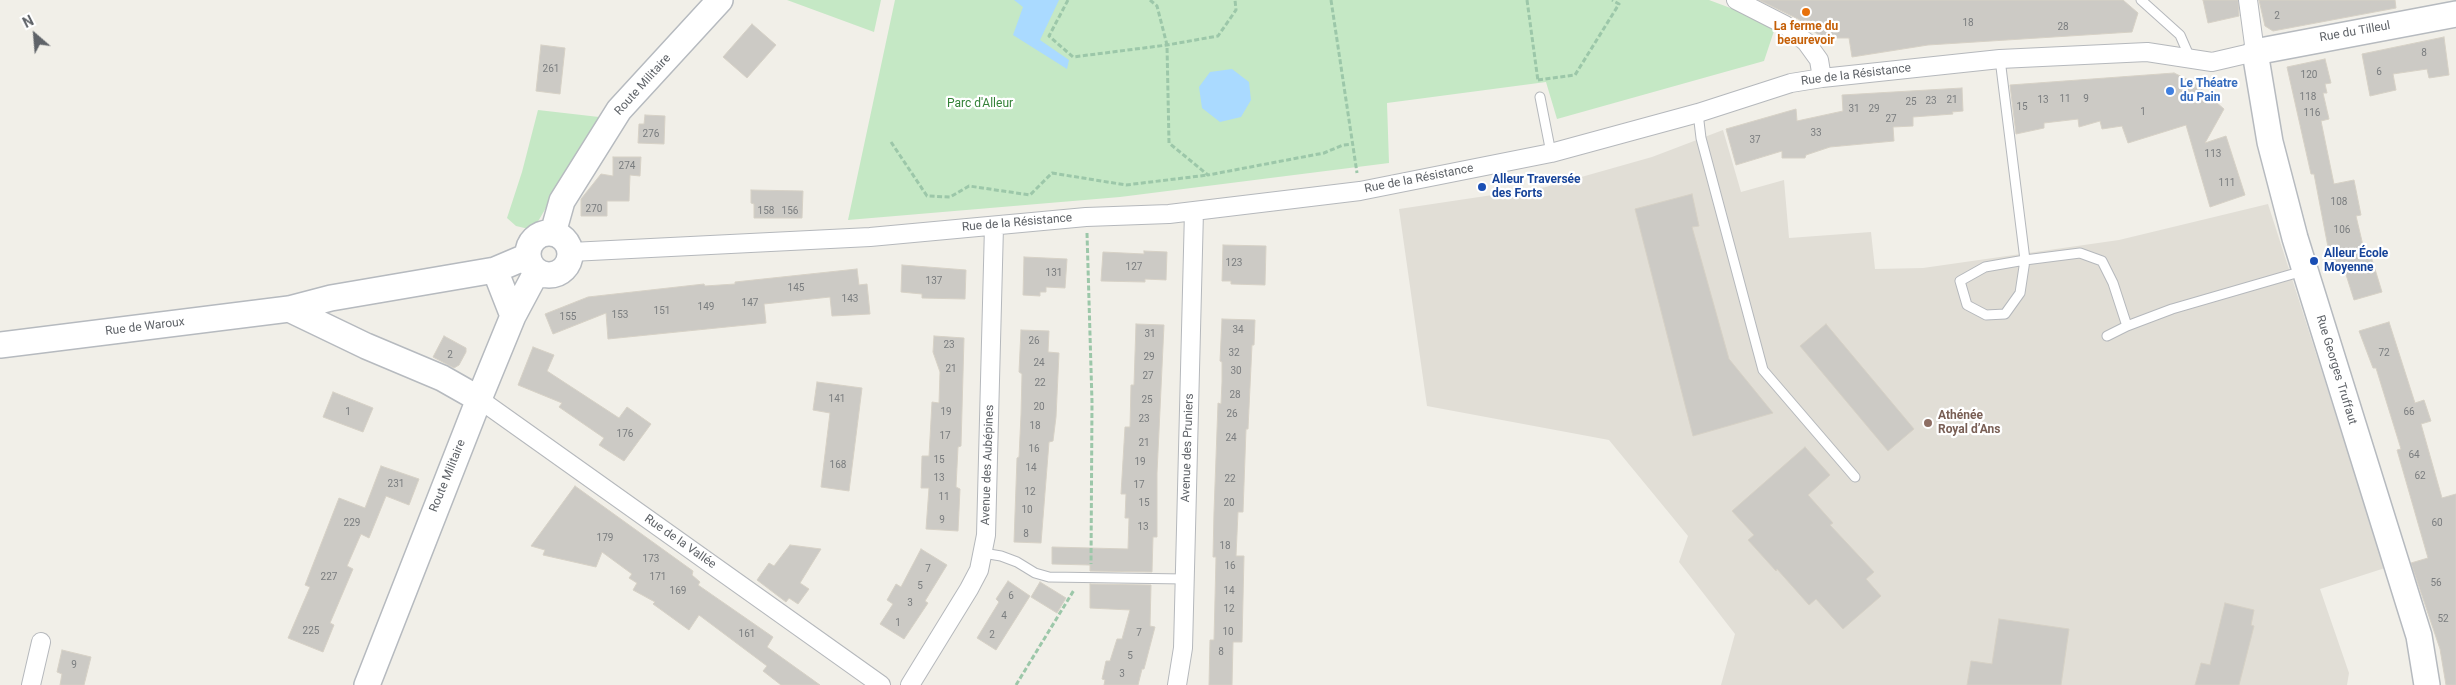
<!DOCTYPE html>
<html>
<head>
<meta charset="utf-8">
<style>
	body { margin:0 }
	#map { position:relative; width:2456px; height:685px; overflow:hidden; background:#f1efe8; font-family:Roboto,sans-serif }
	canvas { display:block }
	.north { position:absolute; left:10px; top:10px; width:50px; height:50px; -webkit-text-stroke:4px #fff; paint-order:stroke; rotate:333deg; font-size:14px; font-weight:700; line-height:20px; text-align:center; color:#5f6368 }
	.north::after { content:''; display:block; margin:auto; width:18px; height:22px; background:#5f6368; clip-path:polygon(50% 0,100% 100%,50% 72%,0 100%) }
</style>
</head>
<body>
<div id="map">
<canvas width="2456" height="685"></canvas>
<div class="north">N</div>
</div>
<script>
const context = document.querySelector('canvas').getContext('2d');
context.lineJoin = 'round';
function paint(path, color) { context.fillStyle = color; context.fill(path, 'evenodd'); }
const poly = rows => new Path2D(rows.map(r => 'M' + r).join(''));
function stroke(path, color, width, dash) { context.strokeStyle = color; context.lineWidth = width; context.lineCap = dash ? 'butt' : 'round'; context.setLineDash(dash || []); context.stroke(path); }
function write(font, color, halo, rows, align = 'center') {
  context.font = font + ' Roboto,sans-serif'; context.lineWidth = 4.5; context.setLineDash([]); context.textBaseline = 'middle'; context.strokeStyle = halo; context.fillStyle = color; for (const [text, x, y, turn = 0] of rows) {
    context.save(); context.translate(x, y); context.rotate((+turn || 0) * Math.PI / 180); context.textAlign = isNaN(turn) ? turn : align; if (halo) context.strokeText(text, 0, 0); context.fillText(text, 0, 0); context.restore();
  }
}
const education = poly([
	[1723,130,1741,192,1784,180,1789,238,1871,232,1875,269,1923,268,2119,240,2268,204,2385,568,2320,589,2349,673,2347,685,1721,685,1735,634,1679,562,1688,536,1609,440,1427,406,1399,209,1546,187,1652,157]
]);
const green = poly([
	[787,0,881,0,874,32],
	[895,0,1709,0,1776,25,1764,61,1557,119,1546,82,1387,103,1389,163,1120,197,848,220],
	[538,110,599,117,533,230,516,226,507,218,522,172]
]);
const water = poly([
	[1014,0,1059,0,1040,40,1069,60,1067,69,1013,35,1023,7],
	[1232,69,1249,82,1251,100,1241,117,1220,122,1202,108,1199,87,1210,72]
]);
const building = poly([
	[1759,0,2123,0,2138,13,2132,32,1928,45,1852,57,1849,38,1824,38,1800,23,1800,20,1759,0],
	[2203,0,2238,0,2239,16,2208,23,2203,0],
	[2259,0,2395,0,2396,8,2273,31,2265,26,2259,0],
	[752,24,776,45,747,78,723,57,752,24],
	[2444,37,2449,75,2429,78,2427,69,2393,74,2396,90,2370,96,2362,54,2444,37],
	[541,45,565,48,560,94,536,91,541,45],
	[2325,59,2331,83,2325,84,2327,93,2323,93,2329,119,2321,121,2334,184,2354,180,2361,215,2356,216,2366,258,2371,256,2382,292,2354,300,2343,265,2332,268,2314,174,2311,174,2287,67,2325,59],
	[2174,73,2193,82,2224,109,2205,143,2226,136,2245,195,2210,207,2186,125,2128,143,2122,126,2102,129,2100,121,2079,127,2078,119,2044,123,2044,128,2016,134,2010,85,2174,73],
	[1962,88,1963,111,1952,112,1953,114,1913,117,1913,126,1893,127,1894,141,1830,147,1806,155,1805,158,1782,158,1782,151,1736,165,1726,129,1796,109,1797,121,1843,111,1842,95,1962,88],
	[645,115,665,116,664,144,638,143,639,124,644,124,645,115],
	[613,157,641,157,640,176,630,175,629,201,607,201,607,216,581,216,581,199,601,174,613,176,613,157],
	[751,190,803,191,802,218,754,218,754,204,751,203,751,190],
	[1692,194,1699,226,1692,227,1729,359,1773,413,1693,436,1635,209,1692,194],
	[1223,245,1266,246,1265,285,1231,284,1231,281,1222,281,1223,245],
	[1144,251,1167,252,1166,280,1145,279,1145,282,1101,281,1103,252,1144,254,1144,251],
	[1024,257,1067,259,1065,288,1046,287,1046,292,1040,292,1040,296,1023,295,1024,257],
	[902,265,966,270,965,299,922,298,922,294,901,292,902,265],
	[857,269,859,285,867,284,870,314,832,316,830,297,764,304,766,323,608,339,606,313,553,334,545,314,588,297,704,284,705,286,735,284,735,282,857,269],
	[1222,319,1255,320,1254,345,1252,345,1248,429,1246,429,1243,512,1238,512,1236,556,1244,556,1242,642,1233,642,1232,685,1209,685,1210,640,1214,640,1216,557,1213,557,1214,512,1218,403,1221,404,1222,382,1222,362,1220,361,1222,319],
	[2389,322,2415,403,2424,400,2431,421,2421,424,2442,498,2456,494,2456,685,2446,685,2440,649,2411,563,2428,558,2397,450,2401,449,2376,368,2373,368,2359,331,2389,322],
	[1136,324,1164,325,1157,473,1157,537,1153,537,1152,572,1090,571,1090,565,1052,564,1052,547,1128,549,1129,518,1125,518,1126,494,1121,494,1125,427,1130,427,1131,385,1134,385,1136,324],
	[1826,324,1914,429,1888,451,1800,346,1826,324],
	[1021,330,1049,331,1048,352,1059,353,1056,417,1053,441,1049,442,1041,543,1014,542,1017,458,1019,457,1021,415,1022,374,1019,372,1021,330],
	[444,336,466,348,466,352,459,365,454,368,433,357,444,336],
	[934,336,964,338,961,446,958,447,956,487,960,489,958,531,926,529,929,488,921,488,922,456,929,456,932,402,939,403,940,372,933,352,934,336],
	[533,347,554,355,547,371,619,418,627,407,651,424,624,461,599,445,604,438,559,407,562,403,518,385,533,347],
	[817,382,862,388,849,491,821,487,830,413,813,410,817,382],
	[333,392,373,408,363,432,323,417,333,392],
	[1805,447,1830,475,1808,495,1833,523,1830,525,1874,572,1866,579,1881,596,1843,629,1816,599,1809,605,1777,569,1776,571,1748,540,1754,535,1732,511,1805,447],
	[381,466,419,479,409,505,386,496,369,538,361,534,347,566,353,569,330,623,334,625,323,652,288,638,310,587,305,585,339,498,365,508,381,466],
	[575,486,693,571,692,575,700,582,698,585,773,637,767,647,820,685,781,685,763,671,767,666,699,615,689,630,653,604,655,602,633,590,637,583,629,578,632,574,602,552,596,567,543,555,545,550,531,546,575,486],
	[790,545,821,549,800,583,809,589,798,604,789,598,786,602,757,580,769,563,774,566,790,545],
	[921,549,947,565,925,601,928,603,904,639,880,624,893,604,887,600,896,584,901,587,921,549],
	[1008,581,1030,596,996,650,977,638,999,602,996,599,1008,581],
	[1040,582,1066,598,1057,613,1031,597,1040,582],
	[1090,584,1151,585,1150,626,1155,627,1144,669,1142,669,1138,685,1104,685,1105,680,1102,679,1106,661,1110,661,1117,639,1122,639,1130,610,1090,608,1090,584],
	[2225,603,2254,610,2251,625,2254,626,2239,685,2195,685,2201,663,2210,665,2225,603],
	[1999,619,2069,629,2061,685,1967,685,1971,661,1992,664,1999,619],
	[62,650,91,657,84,685,60,685,62,674,57,672,62,650]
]);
const path = poly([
	[1068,0,1049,36,1073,57,1167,45,1218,36,1236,10,1235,0],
	[1150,0,1157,6,1167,45,1169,143,1208,175,1324,153,1343,145,1353,144],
	[1331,0,1357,173],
	[1527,0,1538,81],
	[1538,80,1575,75,1619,4,1612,0],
	[891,142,927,196,950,197,969,186,1030,195,1052,173,1126,185,1208,175],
	[1087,233,1092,402,1091,564],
	[1016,685,1074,590]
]);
const lane = poly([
	[2141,0,2180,35,2190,58],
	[2000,59,2025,260,2020,293,2005,314,1986,315,1967,305,1960,281,1985,267,2025,260,2080,253,2102,261,2113,283,2127,326],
	[1540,97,1551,153],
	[1698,113,1701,138,1763,370,1855,477],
	[2107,336,2127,326,2172,309,2303,271],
	[983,553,1001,556,1017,562,1035,573,1049,577,1185,579]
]);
const street = poly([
	[1736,0,1785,25,1806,42,1819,60,1822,78],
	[571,252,870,237,1086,217,1169,214,1360,191,1551,153,1698,113,1791,83,1822,78,2000,59,2147,52,2212,62,2255,52,2248,0],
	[479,399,881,685],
	[31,685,41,642],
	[910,685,969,589,979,570,986,535,994,226],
	[1177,685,1183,648,1194,211]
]);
const secondary = poly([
	'528 254a21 21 0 1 1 42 0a21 21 0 1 1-42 0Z',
	[553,233,562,201,619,110,720,0],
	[495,270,513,316],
	[289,309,366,346,442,378,479,399],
	[0,345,289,309,331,298,495,270,528,256],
	[367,685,479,399,513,316,537,271],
	[2427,685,2419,636,2295,238,2270,142,2255,52,2456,14]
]);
const markers = [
	[1806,12,5,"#e8710a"],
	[2170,91,5,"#3f7fe0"],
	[1482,187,5,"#1a4fb4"],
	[2314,261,5,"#1a4fb4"],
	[1928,423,5,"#8d6e63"]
];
const numberNames = [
	["2",2277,16],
	["18",1968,23],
	["28",2063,27],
	["8",2424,53],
	["261",551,69],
	["6",2379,72],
	["120",2309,75],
	["118",2308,97],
	["11",2065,99],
	["9",2086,99],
	["21",1952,100],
	["13",2043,100],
	["23",1931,101],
	["25",1911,102],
	["15",2022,107],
	["31",1854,109],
	["29",1874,109],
	["1",2143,112],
	["116",2312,113],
	["27",1891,119],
	["33",1816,133],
	["276",651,134],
	["37",1755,140],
	["113",2213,154],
	["274",627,166],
	["111",2227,183],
	["108",2339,202],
	["270",594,209],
	["158",766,211],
	["156",790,211],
	["106",2342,230],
	["123",1234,263],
	["127",1134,267],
	["131",1054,273],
	["137",934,281],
	["145",796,288],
	["143",850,299],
	["147",750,303],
	["149",706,307],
	["151",662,311],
	["153",620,315],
	["155",568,317],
	["34",1238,330],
	["31",1150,334],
	["26",1034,341],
	["23",949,345],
	["32",1234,353],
	["72",2384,353],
	["2",450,355],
	["29",1149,357],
	["24",1039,363],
	["21",951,369],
	["30",1236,371],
	["27",1148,376],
	["22",1040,383],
	["28",1235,395],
	["141",837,399],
	["25",1147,400],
	["20",1039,407],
	["1",348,412],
	["19",946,412],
	["66",2409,412],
	["26",1232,414],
	["23",1144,419],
	["18",1035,426],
	["176",625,434],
	["17",945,436],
	["24",1231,438],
	["21",1144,443],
	["16",1034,449],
	["64",2414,455],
	["15",939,460],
	["19",1140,462],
	["168",838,465],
	["14",1031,468],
	["62",2420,476],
	["13",939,478],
	["22",1230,479],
	["231",396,484],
	["17",1139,485],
	["12",1030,492],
	["11",944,497],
	["15",1144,503],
	["20",1229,503],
	["10",1027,510],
	["9",942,520],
	["229",352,523],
	["60",2437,523],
	["13",1143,527],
	["8",1026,534],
	["179",605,538],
	["18",1225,546],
	["173",651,559],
	["16",1230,566],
	["7",928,569],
	["227",329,577],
	["171",658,577],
	["56",2436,583],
	["5",920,586],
	["169",678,591],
	["14",1229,591],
	["6",1011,596],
	["3",910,603],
	["12",1229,609],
	["4",1004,616],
	["52",2443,619],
	["1",898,623],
	["225",311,631],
	["10",1228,632],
	["7",1139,633],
	["161",747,634],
	["2",992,635],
	["8",1221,652],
	["5",1130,656],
	["9",74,665],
	["3",1122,674]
];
const foodNames = [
	["La ferme du",1806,27],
	["beaurevoir",1806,41]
];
const streetNames = [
	["Rue du Tilleul",2355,32,-10],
	["Rue de la Résistance",1856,75,-7],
	["Route Militaire",643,85,-48],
	["Rue de la Résistance",1419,179,-11],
	["Rue de la Résistance",1017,223,-5],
	["Rue de Waroux",145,327,-7],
	["Rue Georges Truffaut",2336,370,73],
	["Avenue des Pruniers",1188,448,-88],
	["Avenue des Aubépines",988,465,-88],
	["Route Militaire",448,476,-68],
	["Rue de la Vallée",680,542,35]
];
const shopNames = [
	["Le Théatre",2180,84],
	["du Pain",2180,98]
];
const parkNames = [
	["Parc d'Alleur",980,104]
];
const transitNames = [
	["Alleur Traversée",1492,180],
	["des Forts",1492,194],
	["Alleur École",2324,254],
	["Moyenne",2324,268]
];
const educationNames = [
	["Athénée",1938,416],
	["Royal d’Ans",1938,430]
];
paint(education, '#e1ded6');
paint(green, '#c5e8c5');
paint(water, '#aadaff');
paint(building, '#cccac5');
stroke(building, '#d6d1c6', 1);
stroke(lane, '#b5b8bc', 11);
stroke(street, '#b5b8bc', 20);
stroke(secondary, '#b6babf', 28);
stroke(path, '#9cc7a9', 3, [5, 2.5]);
stroke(lane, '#fff', 9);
stroke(street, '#fff', 18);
stroke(secondary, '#fff', 25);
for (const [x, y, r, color] of markers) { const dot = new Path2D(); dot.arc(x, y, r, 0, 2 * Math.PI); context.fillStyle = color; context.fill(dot); stroke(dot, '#fff', 2); }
write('10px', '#7a7d7f', null, numberNames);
write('bold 12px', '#c56008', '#fff', foodNames);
write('12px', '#5f6368', '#fff', streetNames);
write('bold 12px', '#366cbe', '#fff', shopNames, 'left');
write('12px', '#348238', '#fff', parkNames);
write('bold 12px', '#164399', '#fff', transitNames, 'left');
write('bold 12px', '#785e54', '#fff', educationNames, 'left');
</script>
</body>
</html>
